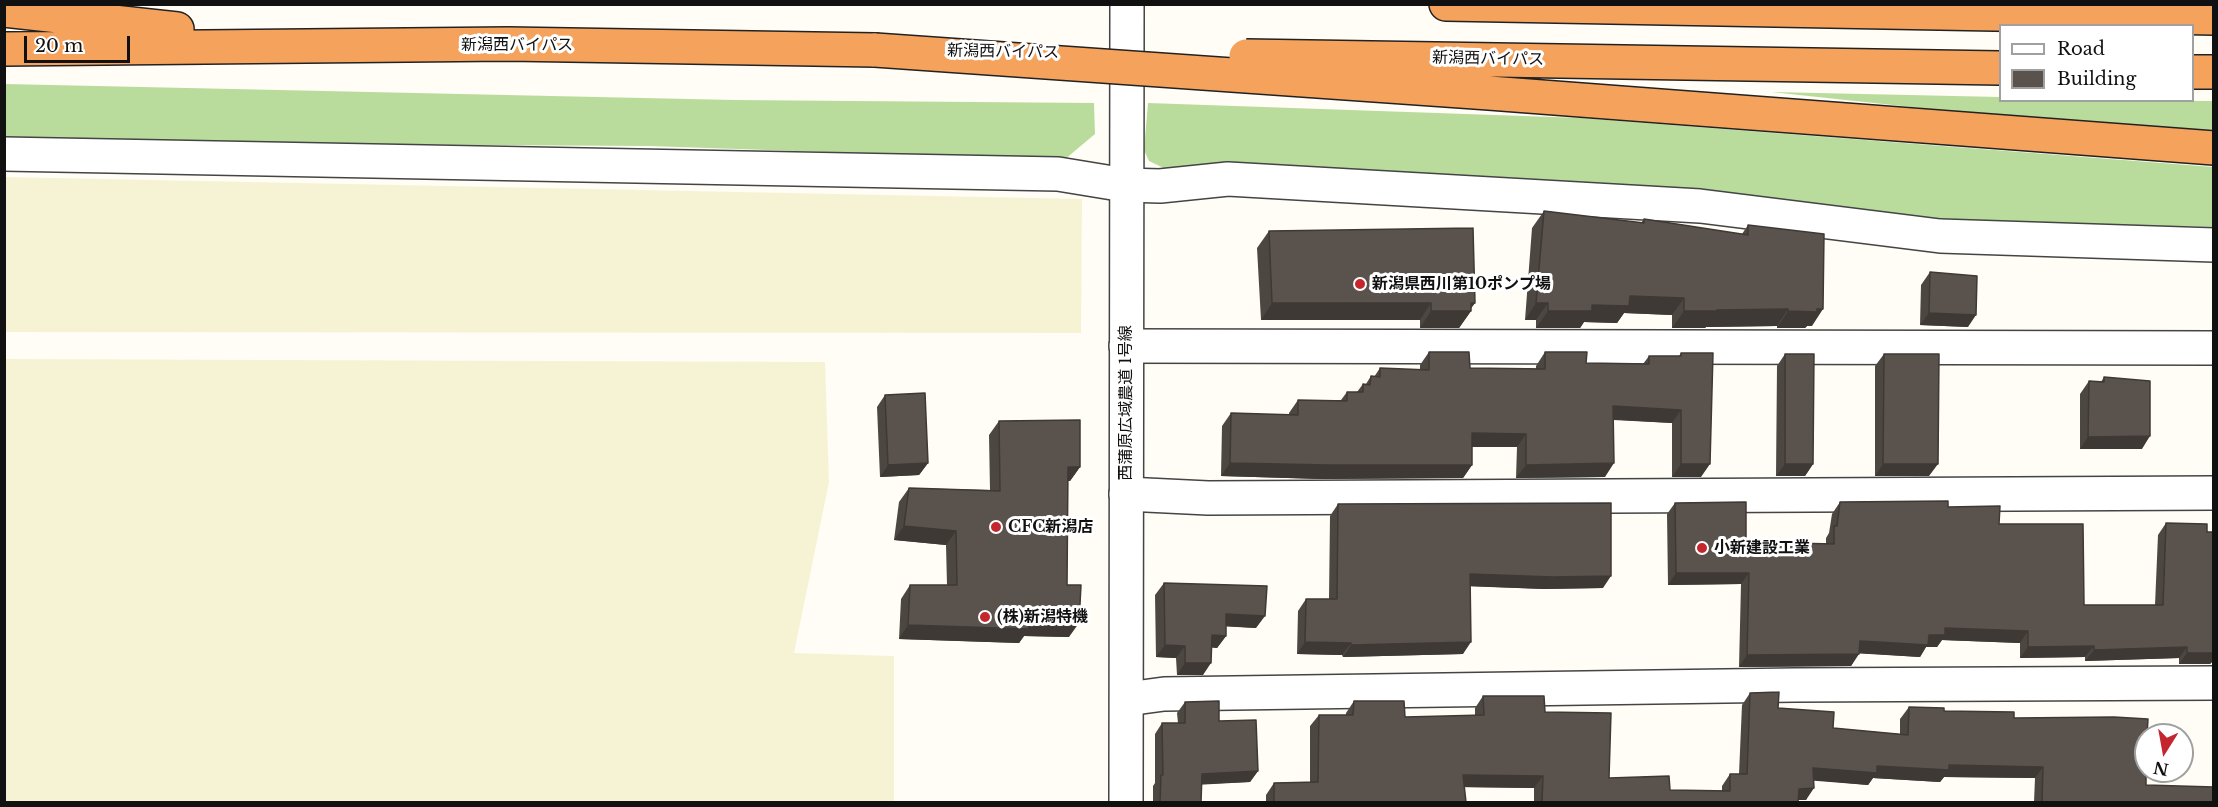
<!DOCTYPE html>
<html>
<head>
<meta charset="utf-8">
<style>
	body { margin:0 }
	#map { position:relative; width:2218px; height:807px; overflow:hidden; background:#fffdf5; font-family:"Libre Baskerville",serif }
	canvas { display:block }
	.frame { position:absolute; inset:0; border:6px solid #111; pointer-events:none }
	.legend { position:absolute; left:1999px; top:24px; width:195px; height:78px; box-sizing:border-box; background:#fff; border:2px solid #a0a0a0; margin:0; padding:8px 10px; list-style:none; font-size:18px; color:#111 }
	.legend li { display:flex; align-items:center; gap:12px; height:30px }
	.legend b { width:30px; border:2px solid #a0a0a0 }
	.north { position:absolute; left:2134px; top:723px; width:60px; height:60px; box-sizing:border-box; background:#fff; border:2px solid #a0a0a0; border-radius:50%; rotate:191deg; font-size:16px; font-weight:700; line-height:24px; text-align:center; color:#111 }
	.north::after { content:''; display:block; margin:auto; width:21px; height:27px; background:#c4262e; clip-path:polygon(50% 0,100% 100%,50% 72%,0 100%) }
	.scale { position:absolute; left:24px; top:36px; width:106px; height:27px; box-sizing:border-box; border:3px solid #111; border-top:0; padding-left:8px; font-size:18px; line-height:21px; white-space:nowrap; color:#111; -webkit-text-stroke:4px #fff; paint-order:stroke }
</style>
</head>
<body>
<div id="map">
<canvas width="2218" height="807"></canvas>
<div class="frame"></div>
<ul class="legend">
<li><b style="height:8px;background:#fff"></b>Road</li>
<li><b style="height:16px;background:#5a524d"></b>Building</li>
</ul>
<div class="north">N</div>
<div class="scale">20 m</div>
</div>
<script>
const context = document.querySelector('canvas').getContext('2d');
context.lineJoin = 'round';
function paint(path, color) { context.fillStyle = color; context.fill(path, 'evenodd'); }
const poly = rows => new Path2D(rows.map(r => 'M' + r).join(''));
function stroke(path, color, width, dash) { context.strokeStyle = color; context.lineWidth = width; context.lineCap = dash ? 'butt' : 'round'; context.setLineDash(dash || []); context.stroke(path); }
function write(font, color, halo, rows, align = 'center') {
  context.font = font + ' "Libre Baskerville","Noto Sans JP",serif'; context.lineWidth = 6; context.setLineDash([]); context.textBaseline = 'middle'; context.strokeStyle = halo; context.fillStyle = color; for (const [text, x, y, turn = 0] of rows) {
    context.save(); context.translate(x, y); context.rotate((+turn || 0) * Math.PI / 180); context.textAlign = isNaN(turn) ? turn : align; if (halo) context.strokeText(text, 0, 0); context.fillText(text, 0, 0); context.restore();
  }
}
const farmland = poly([
	[5,177,1082,199,1081,333,5,332],
	[5,359,825,362,829,482,794,653,894,656,894,802,5,802]
]);
const forest = poly([
	[5,84,734,100,1094,103,1095,134,1064,160,649,146,138,143,5,139],
	[1771,92,2000,97,2000,100,2213,101,2213,133,1977,114],
	[1148,103,1581,118,2213,167,2213,227,1967,222,1170,171,1149,161,1144,150]
]);
const minor = poly([
	[4,154,1058,174,1125,185,1160,186,1228,179,1700,206,1940,236,2214,245],
	[1126,346,2214,348],
	[1126,494,1208,498,2214,493],
	[1127,699,1164,694,1795,685,2214,683]
]);
const tertiary = poly([
	[1126,802,1127,4]
]);
const motorway = poly([
	[1446,4,2214,18],
	[4,10,177,29],
	[4,49,508,44,875,50],
	[2192,72,2214,72]
]);
const motorwayBridge = poly([
	[875,50,1489,93,2214,148],
	[1246,56,2000,68]
]);
const wall = poly([
	[1544,211,1641,223,1644,219,1742,234,1748,225,1812,326,1807,326,1805,328,1777,328,1777,326,1706,327,1705,328,1672,328,1672,315,1624,313,1617,323,1584,322,1580,328,1536,328,1536,320,1525,320,1532,228],
	[1269,231,1475,303,1471,308,1471,311,1459,328,1420,328,1420,320,1261,320,1257,248],
	[1930,272,1968,327,1920,325,1921,285],
	[1429,352,1470,368,1536,369,1536,366,1545,352,1586,363,1643,364,1649,356,1679,356,1681,353,1701,477,1672,477,1672,423,1613,420,1605,477,1516,478,1517,447,1472,447,1472,465,1463,478,1321,479,1221,476,1222,426,1231,413,1289,415,1289,413,1298,400,1341,400,1347,392,1357,392,1363,384,1366,384,1371,376,1374,377,1380,368,1420,370,1420,365],
	[1785,354,1813,464,1805,476,1776,476,1777,366],
	[1884,354,1929,476,1875,476,1875,366],
	[2104,377,2142,449,2080,449,2080,394,2089,381,2101,382],
	[885,395,928,463,919,475,880,477,877,407],
	[999,421,1080,467,1070,481,1068,481,1067,585,1069,637,1024,636,1019,643,899,639,901,599,910,585,947,585,946,545,894,540,899,502,909,488,990,490,989,435],
	[1840,502,1948,507,1999,524,2084,605,2155,605,2158,535,2166,523,2207,532,2214,532,2214,660,2210,664,2179,664,2179,658,2085,661,2085,657,2020,658,2020,643,1942,640,1937,647,1926,647,1920,657,1859,653,1851,666,1739,667,1741,584,1668,585,1667,514,1675,503,1746,542,1826,544,1826,538,1829,533,1832,514],
	[1338,504,1603,588,1544,589,1470,586,1463,654,1343,657,1342,655,1297,654,1298,611,1306,599,1329,599,1330,516],
	[1164,583,1256,628,1226,626,1226,636,1217,648,1212,647,1203,675,1177,675,1176,658,1156,657,1155,595],
	[1750,693,1778,708,1833,728,1900,734,1900,719,1909,707,2014,718,2146,785,2214,802,2034,802,2035,778,1944,777,1940,782,1873,778,1868,785,1814,780,1806,800,1798,800,1798,802,1534,802,1534,788,1464,787,1466,802,1266,802,1266,795,1274,783,1310,782,1310,726,1319,715,1346,715,1346,713,1354,701,1405,717,1475,716,1475,708,1483,696,1545,712,1609,778,1670,790,1722,791,1722,786,1730,774,1739,774,1742,705],
	[1185,702,1219,721,1258,771,1250,782,1202,784,1201,802,1153,802,1153,786,1155,783,1155,734,1162,723,1178,723,1177,713]
]);
const shadedWall = poly([
	[1630,296,1684,298,1672,315,1624,313,1617,323,1584,322,1580,328,1536,328,1548,311,1592,305],
	[1272,303,1431,303,1420,320,1261,320],
	[1471,303,1475,303,1469,311,1471,311,1459,328,1420,328,1431,311],
	[1536,303,1548,303,1536,320,1525,320],
	[1788,309,1777,326,1706,327,1705,328,1672,328,1684,311,1717,310],
	[1817,309,1823,309,1812,326,1807,326,1805,328,1777,328,1788,311],
	[1929,313,1976,315,1968,327,1920,325],
	[1613,406,1681,410,1672,423,1604,419],
	[1472,433,1526,434,1517,447,1463,447],
	[2150,436,2142,449,2080,449,2088,437],
	[928,463,919,475,880,477,888,465],
	[1230,463,1472,465,1463,478,1321,479,1221,476],
	[1614,463,1605,477,1516,478,1526,465],
	[1681,464,1710,464,1701,477,1672,477],
	[1785,464,1813,464,1805,476,1776,476],
	[1883,464,1938,464,1929,476,1875,476],
	[1068,467,1080,467,1070,481,1058,481],
	[904,526,956,531,946,545,894,540],
	[1676,573,1749,573,1741,584,1668,585],
	[1470,574,1611,576,1603,588,1544,589,1462,586],
	[1226,614,1265,616,1256,628,1218,626],
	[1028,622,1079,623,1069,637,1024,636,1019,643,899,639,908,625],
	[1945,628,2028,631,2020,643,1942,640,1937,647,1926,647,1920,657,1852,653,1860,641,1929,635],
	[1212,635,1226,636,1217,648,1203,647],
	[1305,642,1351,643,1342,655,1297,654],
	[1471,642,1463,654,1343,657,1351,645],
	[1165,645,1185,646,1176,658,1156,657],
	[2094,646,2085,657,2020,658,2028,647],
	[2187,647,2179,658,2085,661,2094,650],
	[2187,653,2214,653,2214,660,2210,664,2179,664],
	[1859,654,1851,666,1739,667,1747,655],
	[1185,663,1211,663,1203,675,1177,675],
	[1949,765,2043,767,2035,778,1944,777,1940,782,1873,778,1868,785,1805,780,1813,768],
	[1258,771,1250,782,1195,785,1202,774],
	[1463,775,1543,776,1534,788,1455,787],
	[1814,788,1806,800,1790,800,1799,789]
]);
const building = poly([
	[1544,211,1644,223,1644,219,1748,235,1748,225,1824,234,1823,309,1817,309,1817,312,1788,311,1788,309,1717,310,1717,311,1684,311,1684,298,1630,296,1629,306,1592,305,1592,311,1548,311,1548,303,1536,303,1544,211],
	[1473,228,1475,303,1471,303,1471,311,1431,311,1431,303,1272,303,1269,231,1473,228],
	[1930,272,1977,276,1976,315,1929,313,1930,272],
	[1429,352,1469,352,1470,368,1545,369,1545,352,1587,352,1586,363,1649,364,1649,356,1681,356,1681,353,1713,353,1710,464,1681,464,1681,410,1613,406,1614,463,1526,465,1526,434,1472,433,1472,465,1330,465,1230,463,1231,413,1298,415,1298,400,1347,401,1347,392,1363,392,1363,384,1370,385,1371,376,1380,377,1380,368,1429,370,1429,352],
	[1785,354,1814,354,1813,464,1785,464,1785,354],
	[1884,354,1939,354,1938,464,1883,464,1884,354],
	[2104,377,2150,381,2150,436,2088,437,2089,381,2104,382,2104,377],
	[925,393,928,463,888,465,885,395,925,393],
	[1080,420,1080,467,1068,467,1067,585,1081,585,1079,623,1028,622,1029,629,908,625,910,585,957,585,956,531,904,526,909,488,1000,491,999,421,1080,420],
	[1948,501,1948,507,2000,506,1999,524,2083,524,2084,605,2163,605,2166,523,2207,524,2207,532,2214,532,2214,653,2187,653,2187,647,2094,650,2094,646,2028,647,2028,631,1945,628,1945,635,1929,635,1928,645,1860,641,1859,654,1747,655,1749,573,1676,573,1675,503,1746,502,1746,542,1834,544,1834,526,1837,526,1840,502,1948,501],
	[1611,503,1611,576,1553,577,1470,574,1471,642,1351,645,1351,643,1305,642,1306,599,1337,599,1338,504,1611,503],
	[1164,583,1267,586,1265,616,1226,614,1226,636,1212,635,1211,663,1185,663,1185,646,1165,645,1164,583],
	[1779,692,1778,708,1834,712,1833,728,1908,735,1909,707,1944,708,1944,711,2014,712,2014,718,2114,717,2148,719,2147,735,2146,735,2146,785,2214,787,2214,802,2042,802,2043,767,1949,765,1949,770,1877,766,1877,773,1813,768,1814,788,1799,789,1798,802,1542,802,1543,776,1463,775,1466,802,1274,802,1274,783,1318,782,1319,715,1353,715,1354,701,1404,701,1405,717,1484,715,1483,696,1544,696,1545,712,1611,713,1609,778,1669,776,1670,790,1730,791,1730,774,1747,774,1750,693,1779,692],
	[1219,701,1219,721,1256,720,1258,771,1202,774,1201,802,1160,802,1161,775,1163,775,1162,723,1185,723,1185,702,1219,701]
]);
const markers = [
	[1360,284,6,"#c4262e"],
	[996,527,6,"#c4262e"],
	[1702,548,6,"#c4262e"],
	[985,617,6,"#c4262e"]
];
const streetNames = [
	["新潟西バイパス",517,45],
	["新潟西バイパス",1003,52,1],
	["新潟西バイパス",1488,59,1],
	["西蒲原広域農道 1号線",1126,403,-90]
];
const poiNames = [
	["新潟県西川第10ポンプ場",1372,284],
	["CFC新潟店",1008,527],
	["小新建設工業",1714,548],
	["(株)新潟特機",997,617]
];
paint(farmland, '#f6f3d4');
paint(forest, '#b9dc9c');
stroke(minor, '#444', 36);
stroke(tertiary, '#444', 36);
stroke(motorway, '#222', 36);
stroke(minor, '#fff', 33);
stroke(tertiary, '#fff', 33);
stroke(motorway, '#f5a25d', 33);
stroke(motorwayBridge, '#222', 36, []);
stroke(motorwayBridge, '#f5a25d', 33);
paint(wall, '#4d4742');
paint(shadedWall, '#3f3936');
paint(building, '#5a524d');
stroke(building, '#3f3936', 1.5);
for (const [x, y, r, color] of markers) { const dot = new Path2D(); dot.arc(x, y, r, 0, 2 * Math.PI); context.fillStyle = color; context.fill(dot); stroke(dot, '#fff', 2); }
write('16px', '#111', '#fff', streetNames);
write('bold 16px', '#111', '#fff', poiNames, 'left');
</script>
</body>
</html>
